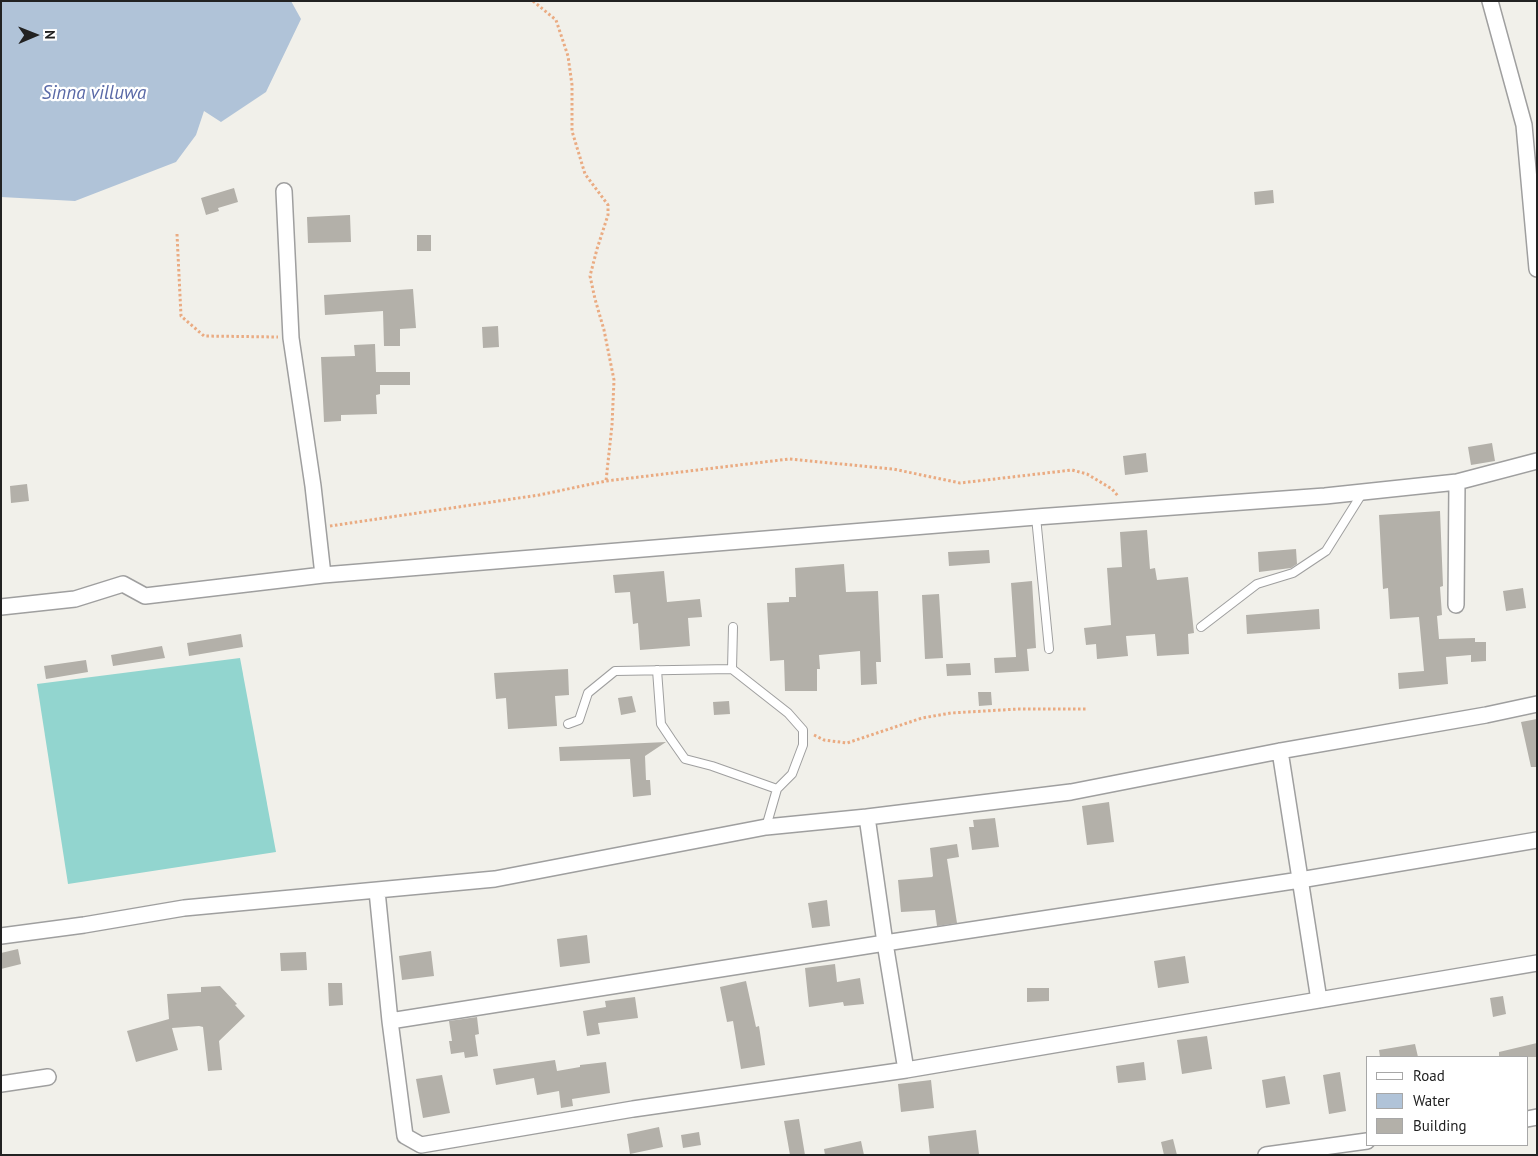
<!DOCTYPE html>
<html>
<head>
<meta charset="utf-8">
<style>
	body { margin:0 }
	#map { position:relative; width:1538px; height:1156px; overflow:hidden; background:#f1f0ea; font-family:"PT Sans",sans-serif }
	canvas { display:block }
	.frame { position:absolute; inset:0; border:2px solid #222; pointer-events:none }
	.legend { position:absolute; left:1366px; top:1056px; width:162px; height:90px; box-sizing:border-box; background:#fff; border:1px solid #a7a7a7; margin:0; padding:6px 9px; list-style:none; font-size:15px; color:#222 }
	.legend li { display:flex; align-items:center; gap:10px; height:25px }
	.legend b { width:25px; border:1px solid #a7a7a7 }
	.north { position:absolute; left:10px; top:10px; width:50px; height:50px; -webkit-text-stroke:4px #fff; paint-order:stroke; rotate:89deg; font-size:14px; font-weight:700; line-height:20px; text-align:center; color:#222 }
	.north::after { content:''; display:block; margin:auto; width:18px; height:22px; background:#222; clip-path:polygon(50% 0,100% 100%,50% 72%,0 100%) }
</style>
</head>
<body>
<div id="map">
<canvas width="1538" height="1156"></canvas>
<div class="frame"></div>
<ul class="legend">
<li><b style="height:6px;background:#fff"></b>Road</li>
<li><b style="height:14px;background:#b0c3d8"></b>Water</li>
<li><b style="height:14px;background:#b3b0a9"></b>Building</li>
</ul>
<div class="north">N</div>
</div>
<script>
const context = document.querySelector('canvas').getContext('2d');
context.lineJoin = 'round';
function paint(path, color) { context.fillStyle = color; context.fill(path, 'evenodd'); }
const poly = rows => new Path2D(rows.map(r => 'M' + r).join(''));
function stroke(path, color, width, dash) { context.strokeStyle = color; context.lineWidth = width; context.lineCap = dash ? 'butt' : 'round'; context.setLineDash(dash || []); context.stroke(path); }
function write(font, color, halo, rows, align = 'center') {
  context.font = font + ' "PT Sans",sans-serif'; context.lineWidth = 4.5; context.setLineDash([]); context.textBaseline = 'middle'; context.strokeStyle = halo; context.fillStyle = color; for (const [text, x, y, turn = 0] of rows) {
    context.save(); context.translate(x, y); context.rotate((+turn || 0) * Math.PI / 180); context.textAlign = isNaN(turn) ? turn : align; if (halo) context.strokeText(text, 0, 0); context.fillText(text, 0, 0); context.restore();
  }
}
const pitch = poly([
	[240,658,276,852,68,884,37,684]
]);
const water = poly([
	[1,1,291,1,301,19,266,92,221,122,204,111,196,135,176,162,75,201,1,197]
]);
const building = poly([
	[234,188,238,202,218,208,219,211,206,215,201,198],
	[1273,190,1274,203,1255,205,1254,192],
	[350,215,351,242,308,243,307,217],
	[417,235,431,235,431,251,417,251],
	[413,289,416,328,400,329,400,346,384,346,383,311,325,315,324,295],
	[498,326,499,347,483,348,482,327],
	[375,344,376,372,410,372,410,385,380,385,380,394,376,395,377,414,341,415,341,421,324,422,321,357,355,356,354,345],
	[1492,443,1495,461,1471,465,1468,447],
	[1146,453,1148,472,1125,475,1123,456],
	[27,484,29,501,11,503,10,486],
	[1440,511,1443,586,1440,587,1442,615,1437,616,1439,639,1475,638,1475,642,1486,642,1486,661,1471,662,1471,655,1446,657,1448,684,1399,689,1398,673,1424,671,1419,617,1390,619,1388,588,1383,589,1379,515],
	[1147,530,1150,569,1155,568,1157,580,1188,577,1194,633,1188,634,1189,654,1157,656,1155,634,1126,636,1128,656,1097,659,1096,644,1086,645,1084,628,1111,625,1107,568,1122,567,1120,532],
	[1296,549,1297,564,1291,568,1259,572,1258,552],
	[989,550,990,563,949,566,948,552],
	[844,564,846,592,878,591,881,662,876,662,877,684,861,685,860,651,819,655,820,669,817,669,817,691,785,691,784,660,770,661,767,603,789,602,789,597,796,597,795,568],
	[664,571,667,602,700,599,702,617,688,618,690,646,640,650,638,623,633,624,630,592,615,593,613,575],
	[1032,581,1036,648,1027,649,1029,671,995,673,994,658,1016,657,1011,583],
	[1523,588,1526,608,1506,611,1503,591],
	[939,594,943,658,925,659,922,595],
	[1319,609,1320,629,1247,634,1246,615],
	[241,634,243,647,189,656,187,643],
	[162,646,165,658,113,666,111,655],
	[86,660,88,672,46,679,44,666],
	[970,663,971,675,947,676,946,664],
	[568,669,569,695,555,696,557,726,508,729,506,698,496,699,494,673],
	[978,692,991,692,992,705,979,706],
	[632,696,636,712,621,715,618,698],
	[729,701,730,714,714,715,713,702],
	[1537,719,1537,767,1531,767,1521,722],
	[666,742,645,756,646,780,650,780,651,795,633,797,630,759,560,761,559,747],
	[1109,802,1114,842,1087,845,1082,806],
	[995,818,999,847,972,850,969,827,974,827,973,820],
	[957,844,959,857,947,859,957,923,937,926,935,910,901,912,898,880,932,877,933,876,930,848],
	[827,900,830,926,812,928,808,903],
	[587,935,590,963,560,967,557,939],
	[18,949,21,964,1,969,1,953],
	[431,951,434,976,402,980,399,956],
	[306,952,307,970,281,971,280,953],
	[1185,956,1189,983,1158,988,1154,961],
	[835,964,837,982,860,978,864,1004,844,1006,843,1002,809,1007,805,968],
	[746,981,756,1027,759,1026,765,1065,741,1069,733,1021,727,1022,720,987],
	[328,983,342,983,343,1005,329,1006],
	[220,986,237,1004,235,1005,245,1016,219,1041,222,1070,208,1071,203,1027,199,1026,172,1028,178,1050,136,1062,127,1031,169,1019,167,994,201,992,201,987],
	[1027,988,1049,988,1049,1001,1027,1002],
	[1503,996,1506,1014,1493,1017,1490,998],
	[635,997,638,1018,598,1023,600,1034,587,1036,583,1011,606,1007,605,1001],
	[477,1017,479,1034,475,1035,478,1056,465,1058,464,1052,451,1054,449,1041,452,1041,449,1021],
	[1207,1036,1212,1069,1182,1074,1177,1040],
	[1537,1043,1537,1057,1499,1057,1499,1052],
	[1415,1044,1418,1057,1380,1057,1379,1050],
	[555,1060,557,1071,580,1067,580,1065,606,1062,610,1093,572,1099,573,1106,561,1108,559,1091,537,1095,534,1078,496,1085,493,1069],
	[1144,1062,1146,1080,1118,1083,1116,1066],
	[1340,1072,1346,1111,1329,1114,1323,1075],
	[442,1075,450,1113,423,1118,416,1079],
	[1285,1076,1290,1104,1266,1108,1262,1080],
	[931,1080,934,1108,901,1112,898,1084],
	[799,1119,805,1155,790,1155,784,1121],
	[659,1127,663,1147,630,1154,627,1134],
	[976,1130,979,1154,930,1155,928,1136],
	[699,1132,701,1145,683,1148,681,1135],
	[1173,1139,1177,1155,1164,1155,1161,1142],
	[861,1141,864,1155,825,1155,824,1149]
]);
const path = poly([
	[533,1,556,20,568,56,572,85,572,131,585,174,608,205,608,215,597,249,590,276,595,299,604,330,614,380,612,425,606,481],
	[177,234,181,316,204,336,278,337],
	[330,526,539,495,606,481,789,459,893,469,960,483,1072,470,1087,474,1112,489,1118,496],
	[814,735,824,740,847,743,922,718,951,713,1018,709,1086,709]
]);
const lane = poly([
	[1036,517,1049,649],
	[733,627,732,669,788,713,803,730,803,745,792,774,777,789,766,827],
	[1201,627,1257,584,1293,573,1326,551,1363,492],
	[657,670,661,724,671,739,685,759,712,766,777,789],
	[568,724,579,720,588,693,615,671,732,669]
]);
const street = poly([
	[1490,1,1524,125,1537,269],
	[284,191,291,338,313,486,323,575],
	[1456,605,1457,482],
	[1,607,75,599,123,584,145,596,323,575,1036,517,1325,496,1457,482,1537,461],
	[1280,751,1319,1000],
	[867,817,885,943,906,1070],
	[377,891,390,1021,405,1136,421,1145,633,1109,906,1070,1537,963],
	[1,936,84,925,184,908,495,879,766,827,867,817,1071,792,1280,751,1486,715,1537,704],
	[390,1021,885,943,1300,880,1537,840],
	[1,1084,48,1077],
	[1527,1119,1537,1117],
	[1266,1155,1367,1141]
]);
const waterNames = [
	["Sinna villuwa",94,94]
];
paint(pitch, '#92d5cf');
paint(water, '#b0c3d8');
paint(building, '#b3b0a9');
stroke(lane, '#9f9f9f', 10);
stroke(street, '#9f9f9f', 18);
stroke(path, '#eaab82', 3, [2.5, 2.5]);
stroke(lane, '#fff', 8);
stroke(street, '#fff', 15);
write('italic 19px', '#5969a7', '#fff', waterNames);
</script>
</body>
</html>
